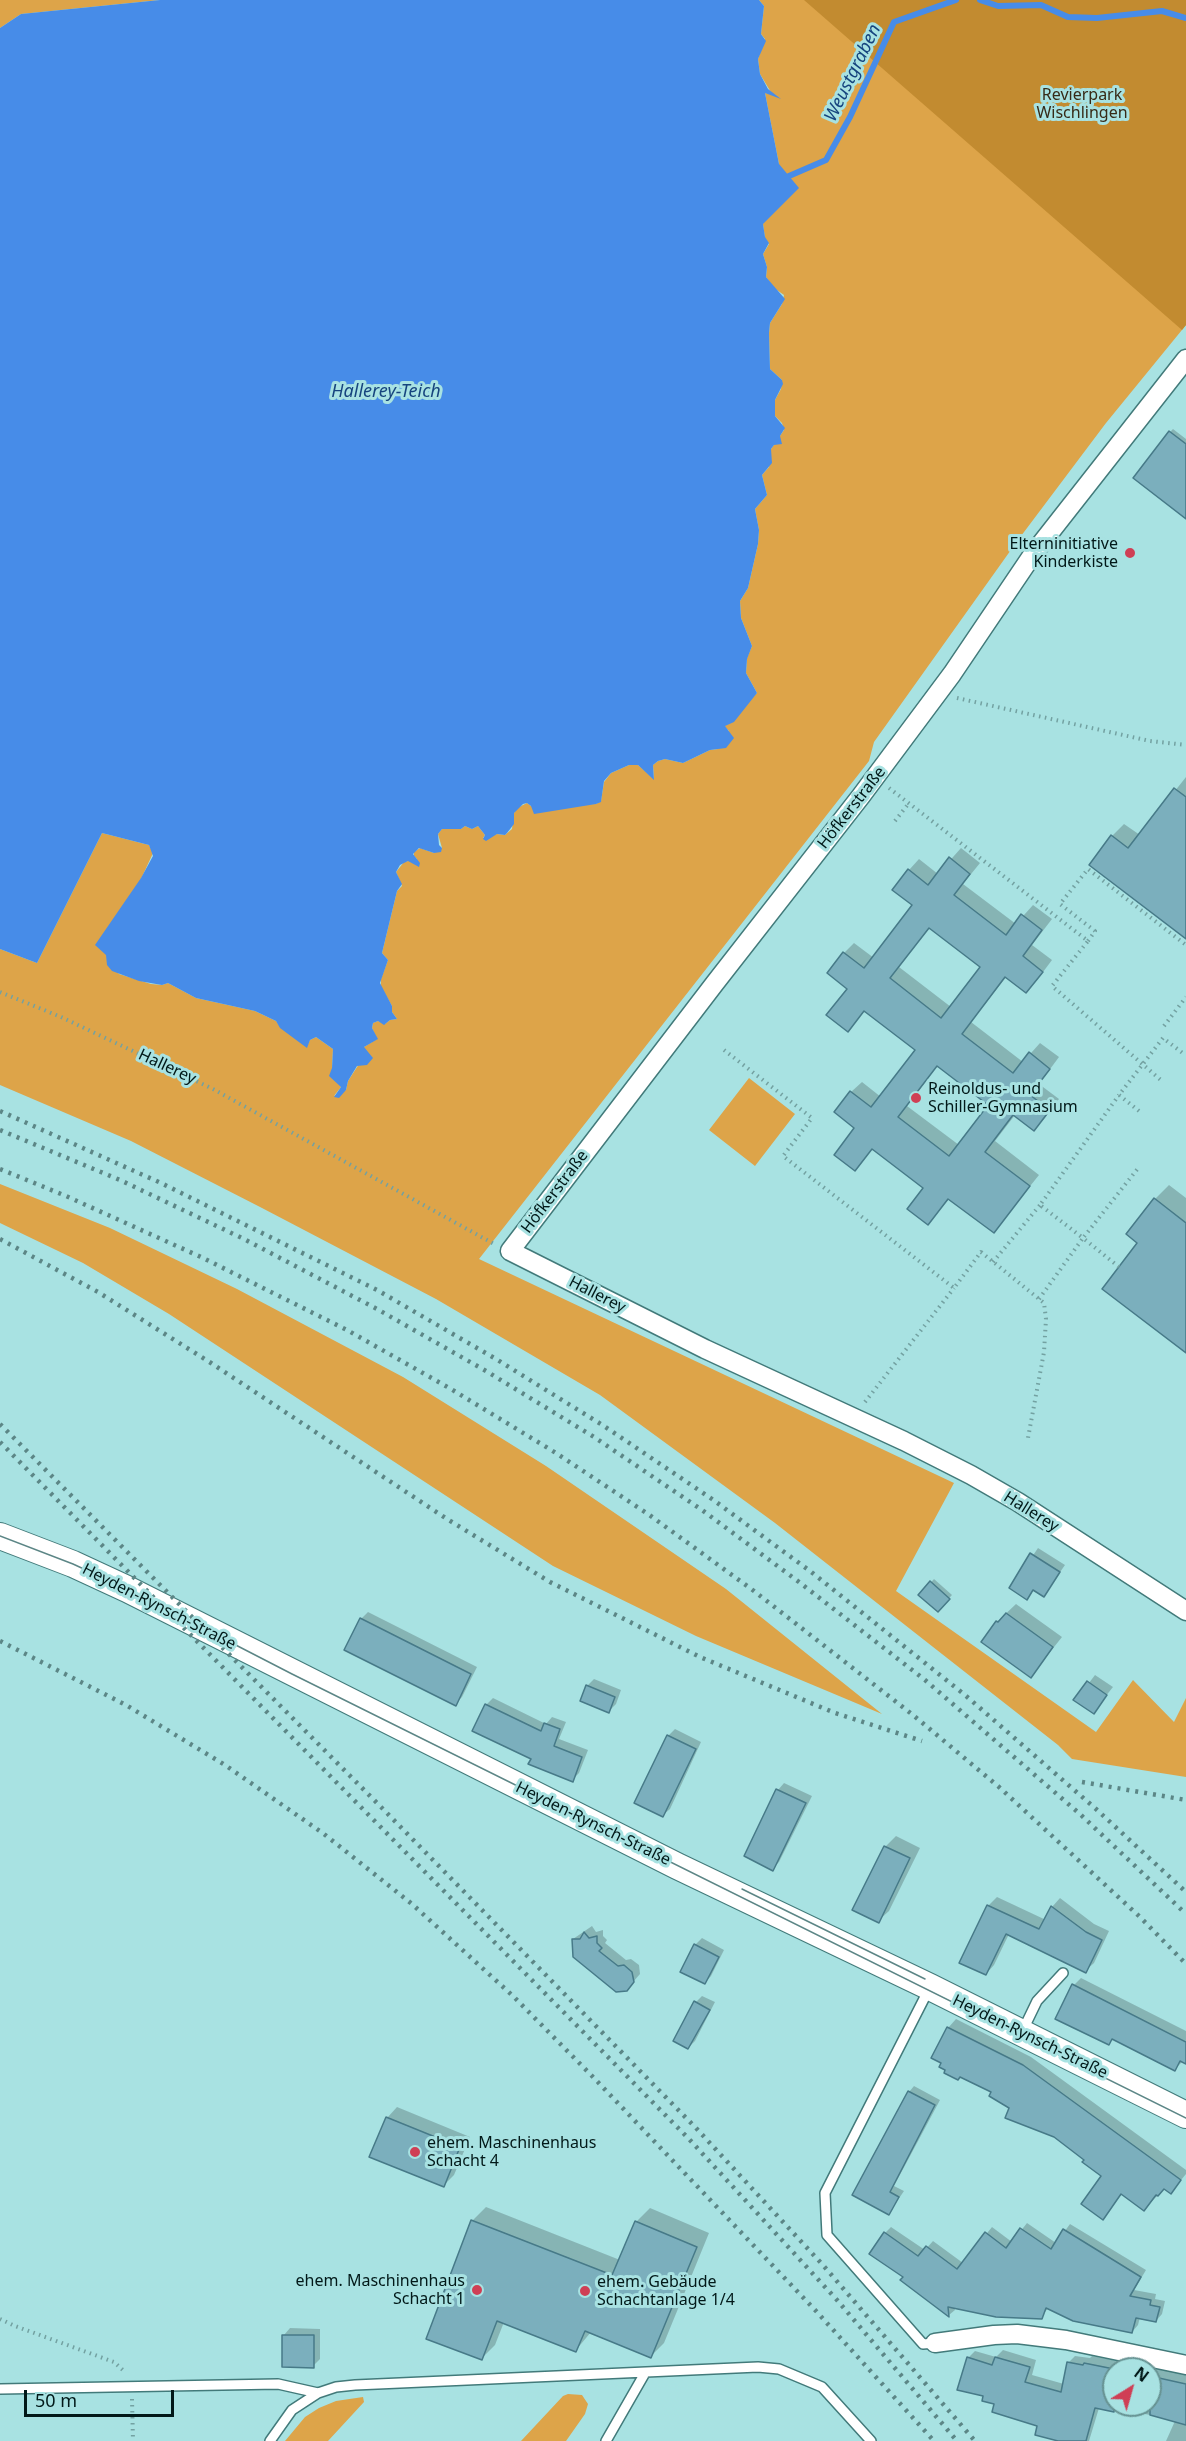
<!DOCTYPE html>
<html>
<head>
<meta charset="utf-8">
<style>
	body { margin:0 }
	#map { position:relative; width:1186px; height:2441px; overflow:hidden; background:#a8e2e2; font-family:"Noto Sans",sans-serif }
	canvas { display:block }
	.north { position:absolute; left:1102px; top:2357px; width:60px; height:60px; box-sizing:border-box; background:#a8e2e2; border:2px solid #669292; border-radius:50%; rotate:37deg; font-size:16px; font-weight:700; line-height:24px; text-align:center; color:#021919 }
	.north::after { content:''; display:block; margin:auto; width:21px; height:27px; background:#cf3f55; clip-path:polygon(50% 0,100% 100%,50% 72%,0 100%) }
	.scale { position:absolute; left:24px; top:2390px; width:150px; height:27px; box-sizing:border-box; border:3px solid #021919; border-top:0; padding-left:8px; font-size:18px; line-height:21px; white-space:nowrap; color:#021919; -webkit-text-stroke:4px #a8e2e2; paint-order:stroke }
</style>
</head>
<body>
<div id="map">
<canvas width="1186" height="2441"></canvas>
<div class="north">N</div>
<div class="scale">50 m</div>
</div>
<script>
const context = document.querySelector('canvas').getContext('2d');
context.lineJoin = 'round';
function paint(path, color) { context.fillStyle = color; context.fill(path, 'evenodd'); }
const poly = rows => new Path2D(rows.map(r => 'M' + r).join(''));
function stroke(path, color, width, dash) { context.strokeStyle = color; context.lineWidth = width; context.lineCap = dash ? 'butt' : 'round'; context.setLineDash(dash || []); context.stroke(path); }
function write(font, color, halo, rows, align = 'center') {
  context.font = font + ' "Noto Sans",sans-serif'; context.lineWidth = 6; context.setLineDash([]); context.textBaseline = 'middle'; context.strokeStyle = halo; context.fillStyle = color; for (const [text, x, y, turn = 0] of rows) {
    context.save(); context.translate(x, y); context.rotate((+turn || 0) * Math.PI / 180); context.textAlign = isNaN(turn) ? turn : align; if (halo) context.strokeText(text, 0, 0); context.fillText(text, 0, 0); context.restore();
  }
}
const green = poly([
	[0,0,160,0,21,14,0,28],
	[759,0,1186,0,1186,325,1106,423,1018,540,874,742,869,761,479,1259,954,1483,896,1591,1096,1732,1133,1680,1174,1722,1186,1698,1186,1777,1072,1759,1058,1745,775,1523,600,1395,436,1299,262,1208,131,1141,0,1085,0,949,37,963,102,833,149,845,153,853,106,955,119,974,151,984,162,985,168,983,196,998,255,1011,276,1021,279,1025,308,1044,310,1040,316,1037,333,1049,332,1068,341,1087,334,1096,346,1090,348,1081,359,1064,364,1047,377,1039,372,1028,373,1023,378,1021,385,1024,390,1020,397,1019,392,1012,392,1006,381,987,381,979,388,960,382,953,397,891,402,886,396,872,404,862,417,859,414,856,414,852,420,848,434,853,442,848,438,834,442,829,461,829,465,826,472,829,478,826,485,835,483,838,497,834,505,835,512,829,514,813,517,808,527,803,531,806,596,804,601,801,604,782,611,773,629,765,638,765,654,779,653,765,658,761,665,759,683,763,710,750,718,749,729,731,724,726,757,693,746,673,747,658,752,646,741,618,740,601,748,588,758,544,759,530,755,509,767,495,762,475,769,467,771,449,784,430,782,423,775,416,775,400,781,389,782,380,770,369,769,333,770,323,782,304,784,295,774,288,766,277,767,267,763,254,769,244,765,238,763,224,779,164,765,93,772,94,760,74,758,59,765,39,761,34,764,6],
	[749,1078,795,1114,755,1166,709,1130],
	[0,1184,110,1228,237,1289,403,1377,546,1466,726,1589,882,1714,696,1636,553,1566,169,1314,83,1263,0,1223],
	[568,2394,582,2395,588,2404,585,2414,566,2441,521,2441,563,2396],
	[363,2397,364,2402,328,2441,285,2441,305,2417,319,2408,336,2401]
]);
const forest = poly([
	[804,0,1186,0,1186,325,1182,330]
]);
const water = poly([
	[160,0,759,0,764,6,761,34,766,41,758,59,760,74,768,89,781,99,765,93,779,164,799,188,763,224,765,237,769,243,763,254,767,267,766,277,785,299,770,323,769,333,770,369,782,380,783,384,775,400,775,416,785,428,780,436,782,444,774,445,771,449,772,463,762,475,767,495,755,509,759,530,758,544,748,588,740,601,741,618,752,646,747,659,746,673,757,693,734,722,725,726,734,738,726,748,710,750,683,763,665,759,658,761,653,765,654,780,638,765,629,765,611,773,604,781,601,802,596,804,534,814,531,806,527,803,523,804,514,813,514,824,507,833,505,835,497,834,486,841,483,839,485,835,478,826,472,829,465,826,461,829,442,829,438,834,439,845,442,848,441,852,434,853,419,848,413,854,420,863,419,867,408,861,400,865,396,872,402,884,397,891,382,953,388,960,380,983,392,1006,392,1012,397,1019,390,1020,384,1025,378,1021,373,1023,372,1028,378,1039,364,1047,373,1058,367,1065,357,1066,348,1081,346,1090,339,1098,334,1097,341,1087,329,1076,332,1068,333,1049,316,1037,310,1040,307,1048,280,1028,276,1021,255,1011,196,998,168,983,162,985,139,981,112,971,107,965,106,955,95,945,141,878,153,856,149,845,102,833,37,963,0,949,0,28,21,14]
]);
const shadow = poly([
	[1173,429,1186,439,1186,517,1170,432],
	[1186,777,1186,937,1112,836,1124,824,1140,835],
	[961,848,980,863,963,884,1016,924,1033,905,1052,919,1032,945,1052,960,1037,980,1026,991,1007,976,971,1022,1023,1062,1040,1043,1059,1057,1039,1084,1059,1099,1044,1119,1034,1129,1015,1115,995,1141,1039,1175,994,1231,950,1198,928,1223,925,1188,873,1148,855,1169,856,1128,851,1092,862,1082,881,1097,917,1050,865,1010,848,1030,849,988,844,953,854,943,874,958,914,905,909,870,919,859,938,874],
	[930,927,982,967,951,1007,899,967],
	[938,1065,990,1105,959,1145,907,1106],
	[1169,1185,1186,1198,1186,1349,1139,1243,1155,1199],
	[1038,1548,1065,1565,1044,1595,1034,1589,1026,1598,1011,1588],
	[934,1579,952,1595,938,1610,920,1595],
	[1016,1604,1062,1637,1031,1676,997,1622],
	[368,1612,477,1667,462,1697,455,1704,361,1619],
	[1095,1675,1113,1687,1093,1712,1076,1700],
	[594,1679,621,1690,616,1704,609,1711,587,1686],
	[493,1698,546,1724,552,1717,566,1722,559,1739,588,1750,579,1773,572,1780,532,1758,486,1705],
	[675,1729,701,1742,670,1809,663,1815,668,1736],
	[784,1783,812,1796,779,1862,772,1869,778,1790],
	[896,1836,920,1848,889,1911,878,1921,885,1847],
	[997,1897,1046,1920,1052,1907,1060,1898,1094,1924,1109,1931,1094,1963,1085,1971,1009,1934,994,1965,986,1974,961,1962,989,1905],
	[592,1926,596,1932,603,1930,603,1936,607,1940,605,1943,626,1960,631,1959,639,1965,640,1974,633,1982,573,1939],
	[702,1938,724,1950,711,1976,705,1983,695,1945],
	[1081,1978,1186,2031,1186,2063,1183,2061,1175,2069,1114,2038,1108,2044,1074,1985],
	[702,1996,715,2002,695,2041,688,2048,696,2002],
	[956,2019,1031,2057,1186,2170,1186,2174,1171,2192,1165,2188,1144,2209,1123,2193,1102,2218,1103,2176,1086,2160,993,2091,933,2058,948,2028],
	[914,2086,940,2100,894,2186,904,2191,889,2213,854,2194,909,2092],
	[397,2107,470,2137,454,2175,444,2185,387,2118],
	[486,2207,620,2260,636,2222,650,2208,709,2233,664,2343,651,2356,591,2332,576,2350,504,2322,495,2345,482,2358,472,2221],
	[1027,2223,1056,2243,1070,2224,1146,2270,1134,2290,1156,2294,1155,2299,1165,2301,1162,2314,1156,2321,1140,2317,1138,2325,1132,2332,1049,2307,1041,2317,954,2307,955,2310,949,2315,902,2280,905,2277,885,2233,891,2227,925,2250,933,2241,963,2263,992,2227,1012,2242],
	[290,2328,320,2329,320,2359,313,2366,284,2335],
	[1003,2350,1036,2360,1032,2375,1064,2384,1068,2363,1075,2356,1090,2358,1092,2356,1186,2375,1186,2441,1166,2441,1175,2421,1120,2408,1117,2411,1099,2408,1089,2441,1062,2441,1039,2425,985,2395,968,2358,975,2351,996,2357],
	[1114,2369,1150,2369,1150,2405,1114,2405]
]);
const stream = poly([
	[980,0,998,6,1041,5,1068,17,1097,18,1162,11,1186,18],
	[789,176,826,160,850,117,894,22,956,0]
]);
const building = poly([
	[1169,431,1186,444,1186,519,1133,478,1169,431],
	[1174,788,1186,797,1186,939,1089,865,1111,835,1128,848,1174,788],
	[949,857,970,874,954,895,1006,935,1021,914,1042,930,1023,956,1043,972,1026,993,1005,977,962,1034,1013,1073,1029,1052,1050,1069,1030,1095,1050,1110,1034,1131,1013,1115,985,1152,1030,1186,994,1233,948,1199,928,1225,907,1209,923,1188,872,1149,855,1171,834,1155,854,1128,834,1112,850,1091,871,1107,915,1050,864,1011,848,1032,826,1015,847,989,827,973,843,952,864,968,912,905,892,890,908,869,928,885,949,857],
	[929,928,980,967,941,1018,890,978,929,928],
	[937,1066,988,1105,949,1156,898,1117,937,1066],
	[1154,1198,1186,1223,1186,1353,1102,1289,1137,1243,1126,1234,1154,1198],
	[1030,1553,1060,1572,1044,1597,1033,1590,1027,1600,1009,1588,1030,1553],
	[930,1581,950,1599,938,1612,918,1595,930,1581],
	[1006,1613,1053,1647,1031,1678,981,1642,996,1621,998,1622,1006,1613],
	[360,1618,471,1674,456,1706,344,1650,360,1618],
	[1087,1681,1107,1695,1094,1714,1073,1700,1087,1681],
	[586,1685,615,1697,609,1713,580,1701,586,1685],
	[485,1704,541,1731,544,1723,560,1729,554,1746,582,1757,573,1782,528,1764,531,1759,472,1731,485,1704],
	[667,1735,696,1749,663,1817,634,1803,667,1735],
	[776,1789,806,1803,773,1871,744,1856,776,1789],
	[884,1846,910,1858,879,1923,852,1910,884,1846],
	[987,1905,1039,1929,1051,1906,1086,1932,1102,1940,1086,1973,1006,1934,986,1975,959,1963,987,1905],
	[584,1932,589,1938,597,1936,597,1943,602,1948,599,1951,618,1966,624,1965,632,1972,634,1982,627,1991,616,1992,573,1957,572,1939,580,1939,584,1932],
	[694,1944,719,1957,705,1984,680,1972,694,1944],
	[1072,1984,1186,2042,1186,2064,1180,2061,1175,2071,1112,2039,1109,2045,1055,2019,1072,1984],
	[694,2001,710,2010,688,2049,673,2041,694,2001],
	[947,2027,1023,2065,1181,2180,1171,2194,1164,2189,1158,2196,1156,2195,1144,2211,1121,2194,1103,2220,1081,2204,1101,2176,1082,2162,1084,2160,1054,2137,1005,2118,1009,2108,989,2096,991,2092,960,2077,958,2080,944,2073,945,2070,939,2067,941,2063,931,2058,947,2027],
	[908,2091,935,2105,890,2192,899,2197,889,2215,852,2195,908,2091],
	[386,2117,460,2147,444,2187,369,2157,386,2117],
	[471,2220,612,2275,635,2221,697,2247,651,2358,585,2331,576,2352,497,2321,482,2360,426,2339,471,2220],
	[1020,2228,1051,2249,1063,2229,1141,2277,1130,2296,1151,2300,1150,2305,1160,2307,1156,2322,1136,2318,1132,2333,1073,2321,1046,2308,1042,2319,996,2317,948,2307,949,2317,900,2280,903,2277,869,2254,884,2232,918,2256,926,2246,957,2269,985,2232,1006,2248,1020,2228],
	[282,2335,314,2335,314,2368,282,2367,282,2335],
	[967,2357,992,2365,995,2357,1030,2367,1025,2382,1061,2392,1067,2362,1083,2365,1084,2363,1114,2369,1114,2412,1095,2408,1086,2441,1058,2441,1035,2435,1037,2426,992,2412,994,2404,982,2401,983,2396,957,2390,967,2357],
	[1150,2376,1186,2384,1186,2425,1150,2415,1150,2376]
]);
const path = poly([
	[957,698,1150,741,1186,745],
	[889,788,1088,941,1052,986,1162,1081],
	[895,821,909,803],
	[1088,941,1095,931,1060,904,1088,869,1186,945],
	[0,992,61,1017,213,1089,496,1245],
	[1164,1026,1186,997],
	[724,1050,812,1118,783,1156,954,1288,981,1252,1044,1303,1046,1319,1044,1352,1028,1438],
	[1139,1111,1119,1095,1163,1038,1184,1054],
	[993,1262,1040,1205],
	[1119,1267,1083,1238,1139,1167],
	[1039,1299,1083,1238,1040,1205,1119,1095],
	[865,1402,954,1288],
	[0,2319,15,2326,114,2362,125,2372],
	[132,2399,133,2441]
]);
const lane = poly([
	[929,1989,825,2193,827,2235,923,2344,935,2343],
	[1023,2030,1037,2001,1063,1973],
	[0,2389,278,2384,318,2393,336,2387,355,2385,758,2367,779,2369,822,2387,871,2441],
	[270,2441,292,2410,318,2393],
	[606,2441,645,2373]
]);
const street = poly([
	[1186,359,1033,554,952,674,861,796,715,983,510,1251,705,1349,904,1441,971,1475,1018,1502,1186,1611],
	[935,2343,994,2335,1017,2334,1066,2340,1186,2365]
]);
const secondary = poly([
	[0,1536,73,1564,127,1589,677,1866,930,1987,1186,2115]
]);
const tram = poly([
	[0,1536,73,1564,127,1589,292,1674,1186,2118],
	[742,1889,925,1979]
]);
const rail = poly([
	[0,1111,161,1183,377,1290,496,1359,604,1426,712,1499,810,1571,965,1695,1096,1809,1186,1892],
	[0,1130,120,1180,244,1239,377,1309,486,1371,594,1437,702,1510,799,1582,925,1680,1081,1815,1186,1914],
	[0,1169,66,1196,201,1257,347,1330,451,1389,556,1453,648,1514,754,1591,913,1715,999,1787,1140,1917,1186,1964],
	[0,1239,98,1292,211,1363,447,1519,550,1582,700,1657,835,1713,922,1741],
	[0,1424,381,1807,696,2128,822,2264,975,2441],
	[0,1442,689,2139,837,2300,957,2441],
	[0,1641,126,1705,225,1765,324,1834,412,1904,513,1996,594,2078,816,2311,934,2441],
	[1082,1782,1186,1800]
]);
const markers = [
	[1130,553,6,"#cf3f55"],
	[916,1098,6,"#cf3f55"],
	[415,2152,6,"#cf3f55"],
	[477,2290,6,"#cf3f55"],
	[585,2291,6,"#cf3f55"]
];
const parkNames = [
	["Revierpark",1082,95],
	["Wischlingen",1082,113]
];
const poiNames = [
	["Elterninitiative",1118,544,"right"],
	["Kinderkiste",1118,562,"right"],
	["Reinoldus- und",928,1089],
	["Schiller-Gymnasium",928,1107],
	["ehem. Maschinenhaus",427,2143],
	["Schacht 4",427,2161],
	["ehem. Maschinenhaus",465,2281,"right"],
	["Schacht 1",465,2299,"right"],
	["ehem. Gebäude",597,2282],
	["Schachtanlage 1/4",597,2300]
];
const streetNames = [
	["Höfkerstraße",852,808,-52],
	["Hallerey",167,1067,25],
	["Höfkerstraße",555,1192,-53],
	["Hallerey",597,1295,27],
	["Hallerey",1031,1512,32],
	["Heyden-Rynsch-Straße",159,1607,27],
	["Heyden-Rynsch-Straße",593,1824,26],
	["Heyden-Rynsch-Straße",1030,2037,26]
];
const waterNames = [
	["Weustgraben",853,73,-64],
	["Hallerey-Teich",386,392]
];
paint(green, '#dda449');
paint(forest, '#c28b30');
paint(water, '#478ce8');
paint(shadow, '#0003');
stroke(stream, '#478ce8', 6);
paint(building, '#7bafbd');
stroke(building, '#477a88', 1.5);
stroke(lane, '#427a7a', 12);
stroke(street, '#427a7a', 21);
stroke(secondary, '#427a7a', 28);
stroke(path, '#73a1a1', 4, [1.5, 4.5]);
stroke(lane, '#fff', 9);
stroke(street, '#fff', 18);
stroke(secondary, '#fff', 26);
stroke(tram, '#5c8686', 1.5);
stroke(rail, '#5c8686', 4.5, [3, 6]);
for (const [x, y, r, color] of markers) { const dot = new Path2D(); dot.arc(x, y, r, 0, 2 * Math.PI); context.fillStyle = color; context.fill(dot); stroke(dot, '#a8e2e2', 2); }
write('16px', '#372a17', '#a8e2e2', parkNames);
write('16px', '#021919', '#a8e2e2', poiNames, 'left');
write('16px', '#021919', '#a8e2e2', streetNames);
write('italic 18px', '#16447e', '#a8e2e2', waterNames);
</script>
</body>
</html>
